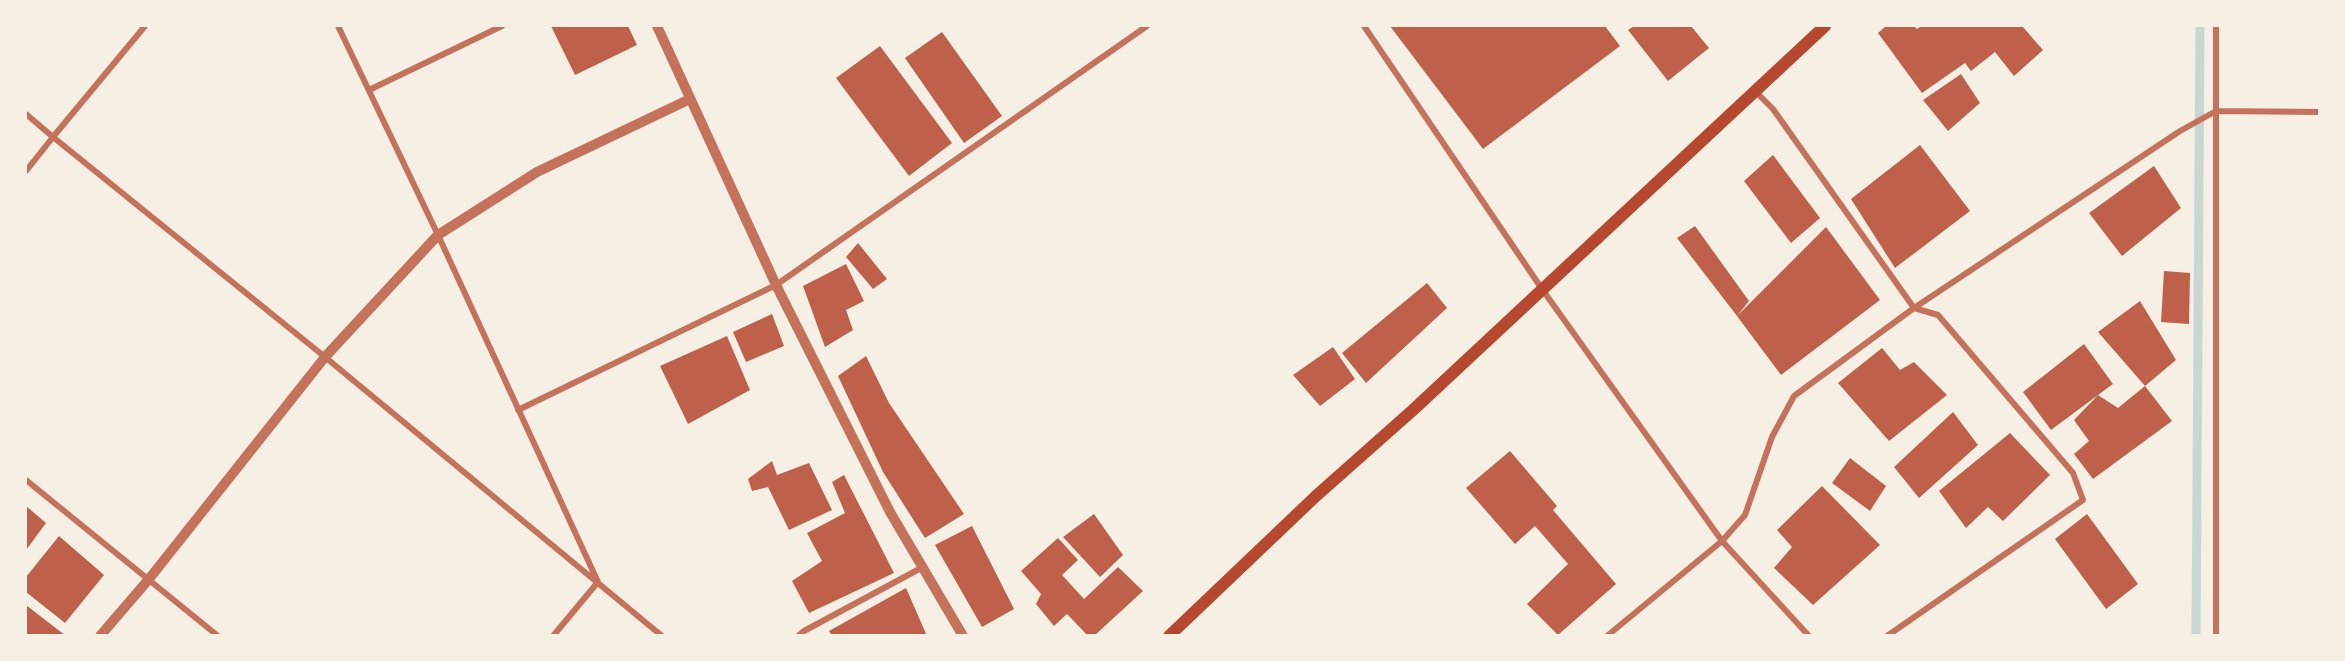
<!DOCTYPE html>
<html>
<head>
<meta charset="utf-8">
<style>
	body { margin:0 }
	#map { position:relative; width:2345px; height:661px; overflow:hidden; background:#f6efe4; font-family:Poppins,sans-serif }
	canvas { display:block }
	.frame { position:absolute; inset:0; border:27px solid #f6efe4; pointer-events:none }
</style>
</head>
<body>
<div id="map">
<canvas width="2345" height="661"></canvas>
<div class="frame"></div>
</div>
<script>
const context = document.querySelector('canvas').getContext('2d');
context.lineJoin = 'round';
const poly = rows => new Path2D(rows.map(r => 'M' + r).join(''));
function stroke(path, color, width, dash) { context.strokeStyle = color; context.lineWidth = width; context.lineCap = dash ? 'butt' : 'round'; context.setLineDash(dash || []); context.stroke(path); }
function paint(path, color) { context.fillStyle = color; context.fill(path, 'evenodd'); }
const stream = poly([
	[2196,636,2200,26]
]);
const building = poly([
	[551,26,628,26,637,45,575,75],
	[1390,26,1605,26,1620,46,1483,149],
	[1634,26,1691,26,1709,48,1668,81,1628,30],
	[1886,26,1914,26,1917,29,1921,26,1938,26,1939,27,1941,26,2022,26,2043,50,2014,76,1995,52,1971,71,1965,63,1922,93,1878,33],
	[942,32,1002,116,964,143,905,58],
	[880,46,952,143,909,176,836,78],
	[1961,74,1980,103,1948,131,1923,100],
	[1920,145,1970,211,1895,268,1851,199],
	[1773,155,1820,218,1791,243,1744,181],
	[2154,166,2181,208,2122,256,2089,213],
	[1695,226,1749,301,1737,316,1677,238],
	[1826,227,1880,300,1781,375,1737,316],
	[858,243,887,279,873,289,846,257],
	[846,264,864,301,846,310,853,330,825,347,803,286],
	[2164,271,2190,273,2189,324,2161,322],
	[1427,283,1447,308,1366,383,1342,353],
	[2140,301,2176,360,2145,386,2098,332],
	[772,314,784,346,746,362,733,332],
	[727,336,750,390,688,424,660,366],
	[2084,344,2113,384,2098,395,2118,408,2145,386,2172,421,2093,479,2074,454,2089,441,2074,420,2098,395,2051,430,2023,392],
	[1333,347,1355,379,1320,406,1293,375],
	[1882,348,1900,370,1914,362,1947,395,1889,441,1838,383],
	[866,356,889,403,964,514,925,538,883,472,838,376],
	[1953,412,1978,445,1919,498,1894,467],
	[2010,433,2050,475,2003,521,1988,507,1966,528,1939,491],
	[1510,451,1557,506,1553,510,1616,584,1558,635,1527,604,1568,564,1535,526,1515,544,1466,488],
	[1850,458,1886,486,1870,511,1832,483],
	[772,461,777,475,809,463,832,510,789,530,768,487,752,491,748,479],
	[844,475,894,573,809,613,792,581,822,561,807,533,845,513,832,482],
	[1822,486,1880,545,1813,605,1774,568,1792,547,1777,530],
	[26,506,46,523,26,550],
	[1094,514,1123,555,1100,577,1063,537],
	[2087,514,2138,584,2106,609,2055,539],
	[972,526,1014,609,982,627,935,545],
	[59,536,104,575,65,623,26,592,26,577],
	[1058,538,1078,560,1062,575,1084,599,1118,567,1143,591,1094,636,1088,636,1067,614,1054,626,1036,604,1041,594,1021,571],
	[906,588,927,636,832,636,829,631],
	[26,605,66,636,26,636]
]);
const minor = poly([
	[338,26,438,235,598,582,553,636],
	[1364,26,1542,289,1722,541,1607,636],
	[369,90,502,26],
	[1755,91,1773,109,1914,308,1938,315,2073,473,2083,500,1887,636],
	[26,114,53,137,145,26],
	[26,171,53,137,325,357,662,636],
	[518,410,776,285,1147,26],
	[26,480,218,636],
	[798,636,804,631,923,567],
	[1809,636,1722,541,1745,515,1772,437,1794,396,1914,308,2180,131,2216,111,2320,112],
	[2216,636,2216,26]
]);
const tertiary = poly([
	[657,26,776,285,890,512,963,636],
	[100,636,149,579,325,357,438,235,537,172,690,99]
]);
const secondary = poly([
	[1169,636,1316,496,1413,410,1825,26]
]);
stroke(stream, '#c9d6d2', 9);
paint(building, '#bf614a');
stroke(minor, '#c5725c', 6);
stroke(tertiary, '#c5725c', 10);
stroke(secondary, '#b5482f', 12);
</script>
</body>
</html>
